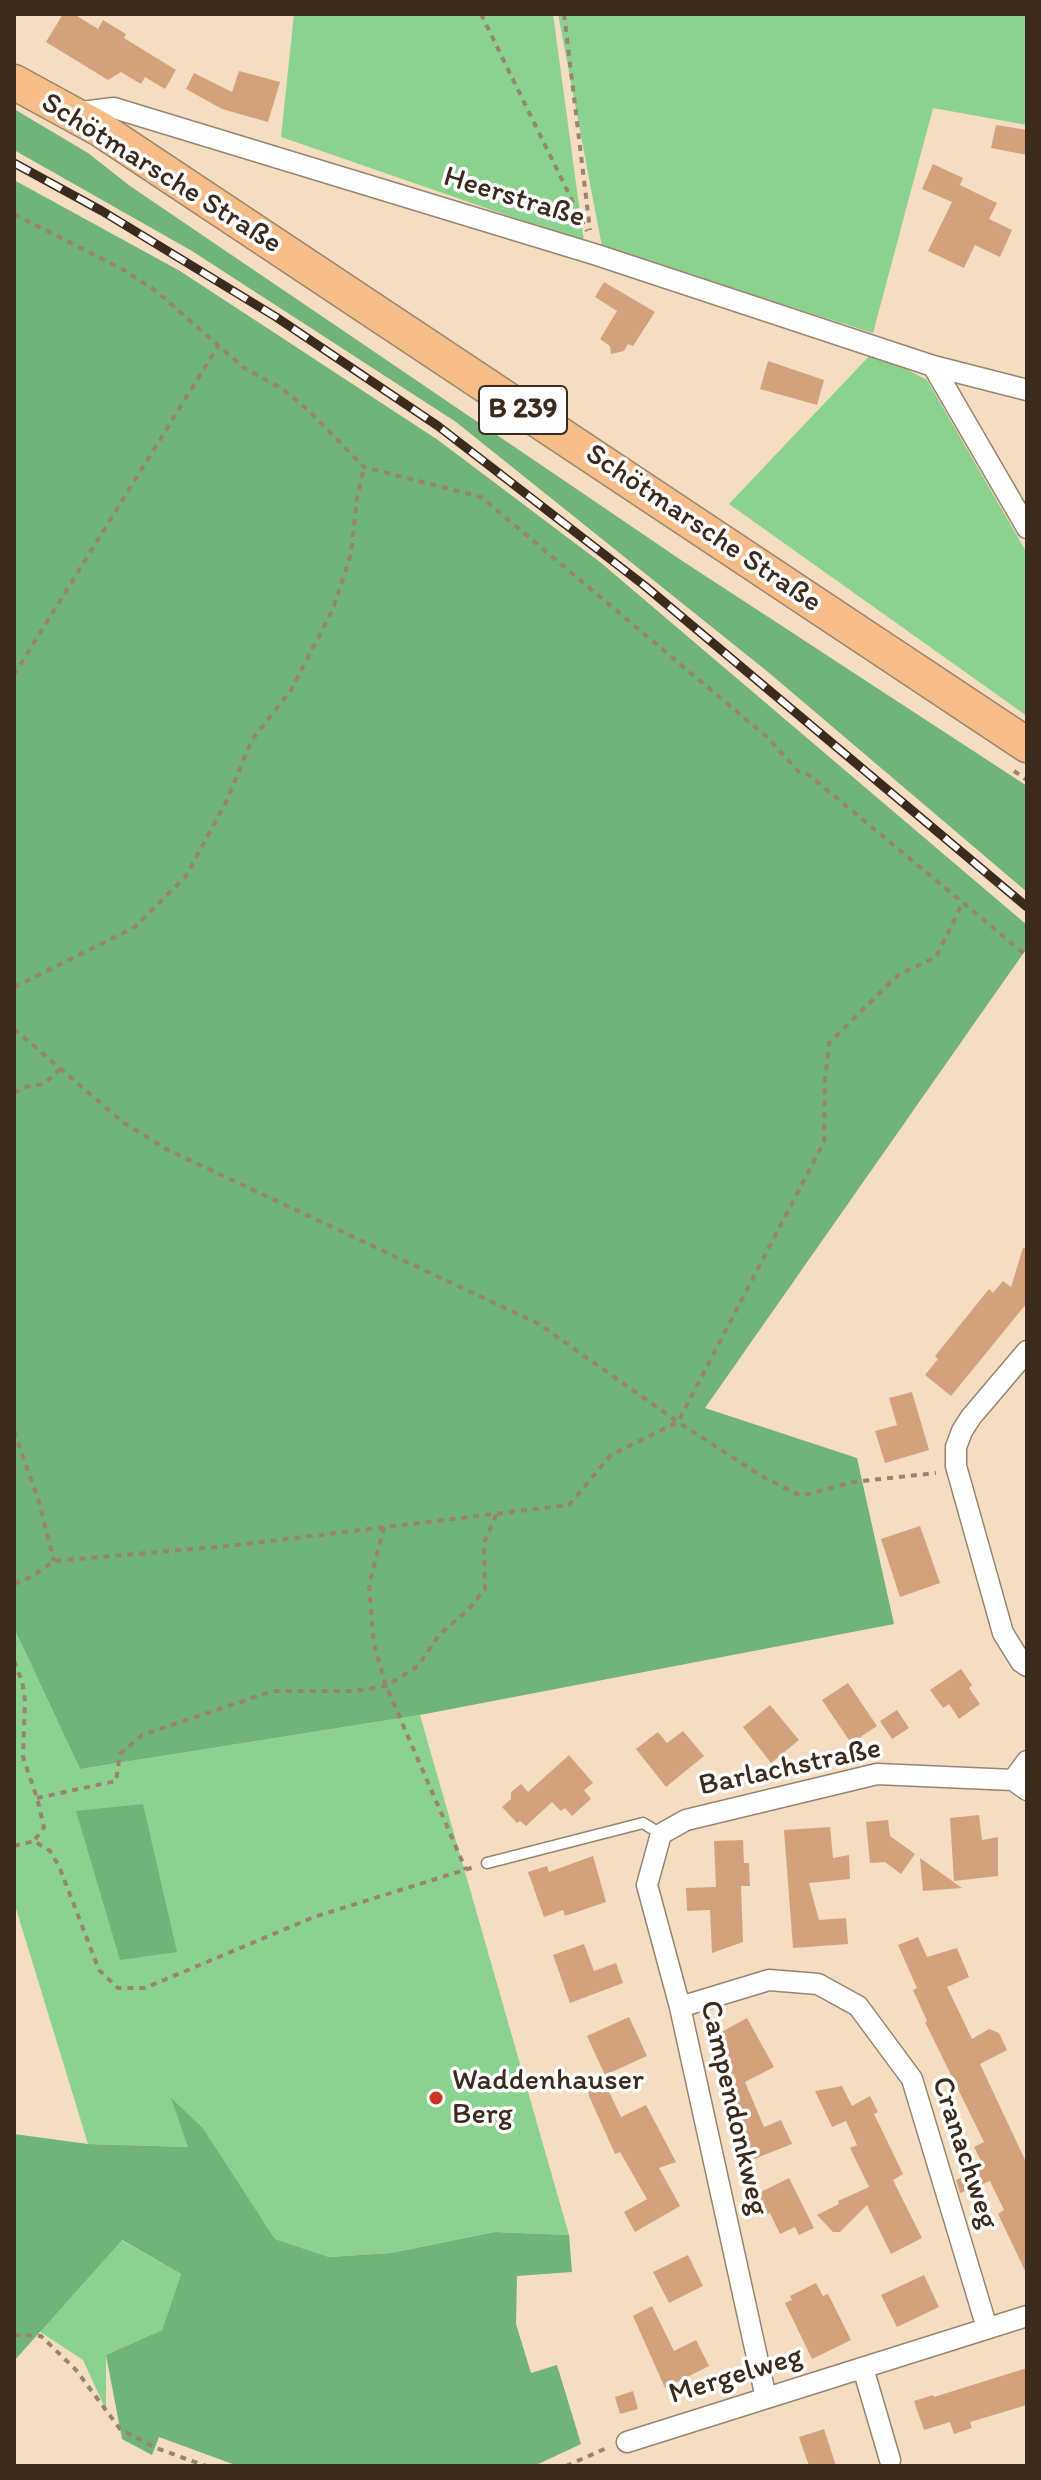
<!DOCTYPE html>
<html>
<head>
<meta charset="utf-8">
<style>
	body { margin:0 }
	#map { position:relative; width:1041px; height:2480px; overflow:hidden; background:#f4ddc0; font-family:Itim,sans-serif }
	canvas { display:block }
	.frame { position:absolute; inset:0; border:16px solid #3b2a1e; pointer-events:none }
</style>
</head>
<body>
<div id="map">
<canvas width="1041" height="2480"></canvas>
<div class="frame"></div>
</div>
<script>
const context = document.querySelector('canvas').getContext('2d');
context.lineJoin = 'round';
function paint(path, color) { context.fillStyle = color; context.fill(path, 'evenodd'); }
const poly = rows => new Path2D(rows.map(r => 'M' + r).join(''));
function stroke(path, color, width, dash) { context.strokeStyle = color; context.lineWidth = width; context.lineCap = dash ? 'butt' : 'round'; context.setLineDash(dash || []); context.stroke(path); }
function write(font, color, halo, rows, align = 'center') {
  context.font = font + ' Itim,sans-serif'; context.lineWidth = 7; context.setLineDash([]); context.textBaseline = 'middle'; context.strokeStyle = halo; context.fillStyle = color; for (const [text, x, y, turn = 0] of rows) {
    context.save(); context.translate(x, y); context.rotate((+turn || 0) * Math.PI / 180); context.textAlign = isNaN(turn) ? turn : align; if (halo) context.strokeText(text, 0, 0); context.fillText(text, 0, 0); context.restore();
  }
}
const green = poly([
	[294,14,553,14,584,242,281,137],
	[558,14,1027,14,1027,125,933,108,873,333,602,247],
	[873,352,927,380,1027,553,1027,716,729,504],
	[14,1628,80,1769,420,1715,569,2235,495,2232,391,2253,329,2257,275,2239,203,2128,172,2100,189,2147,88,2144,14,1902],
	[121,2240,181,2274,162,2330,106,2355,106,2410,83,2360,39,2331]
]);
const forest = poly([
	[14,109,88,153,130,186,684,562,1027,786,1027,892,768,672,456,422,192,251,14,150],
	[14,180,180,271,438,440,600,562,1027,925,1027,948,705,1408,857,1458,894,1624,420,1715,80,1769,14,1628],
	[143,1804,177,1952,120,1960,76,1811],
	[171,2098,203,2128,275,2239,329,2257,391,2253,495,2232,569,2235,572,2272,517,2276,516,2324,531,2373,557,2365,581,2444,534,2466,238,2466,159,2437,152,2455,122,2439,106,2355,162,2330,181,2274,122,2240,14,2361,14,2134,88,2144,188,2147]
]);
const building = poly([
	[63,14,74,14,98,29,103,20,126,34,124,38,176,70,165,89,145,77,141,84,121,72,108,80,46,42],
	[239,71,280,82,268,122,222,109,186,89,194,73,232,92],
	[996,125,1027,130,1027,155,991,148],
	[933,164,963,178,960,185,997,203,989,219,1012,230,1000,257,975,245,964,268,928,251,952,202,922,189],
	[604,282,655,312,633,346,628,344,624,351,611,354,610,346,600,339,617,311,595,297],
	[768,361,824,380,817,405,760,389],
	[1023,1248,1027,1249,1027,1303,951,1396,925,1375,938,1359,935,1356,989,1289,993,1293,1003,1281,1011,1287],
	[912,1392,929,1450,885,1463,875,1431,897,1425,889,1398],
	[920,1526,940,1583,900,1597,881,1539],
	[961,1669,972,1685,969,1688,980,1704,959,1719,949,1704,943,1708,930,1690],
	[848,1683,877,1726,851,1743,822,1700],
	[770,1705,799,1740,771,1763,743,1727],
	[897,1710,909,1728,892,1739,880,1721],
	[683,1731,704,1756,666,1787,636,1749,658,1732,667,1743],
	[569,1755,593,1783,584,1790,591,1799,572,1816,565,1808,561,1811,552,1802,526,1826,520,1821,517,1823,502,1807,511,1799,511,1792,521,1784,528,1792],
	[979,1815,982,1840,998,1837,998,1876,954,1881,950,1818],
	[888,1820,890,1836,915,1854,901,1874,885,1862,870,1863,866,1822],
	[830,1827,833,1858,849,1855,850,1879,809,1883,819,1920,846,1918,848,1944,793,1948,784,1830],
	[743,1840,744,1863,749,1863,750,1886,741,1886,743,1942,712,1953,710,1910,687,1911,686,1888,716,1887,714,1841],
	[593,1856,606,1902,565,1916,563,1910,544,1917,528,1872,547,1866,549,1872],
	[920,1858,962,1888,923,1891],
	[918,1937,927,1957,957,1948,969,1977,947,1987,972,2039,989,2029,999,2033,1007,2050,980,2064,1027,2164,1027,2275,998,2214,1004,2210,990,2181,960,2193,956,2180,984,2167,974,2147,984,2142,925,2022,927,2021,913,1990,917,1988,898,1945],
	[584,1944,594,1971,616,1963,623,1983,570,2003,553,1955],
	[629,2017,647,2056,605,2075,587,2036],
	[747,2018,774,2067,745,2082,764,2127,781,2120,792,2144,754,2159,737,2120,743,2117,724,2080,727,2078,707,2040],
	[604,2081,621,2117,646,2105,676,2162,659,2168,680,2206,635,2232,624,2212,647,2199,620,2152,615,2154,589,2096,588,2088],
	[842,2086,852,2106,870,2096,878,2112,874,2114,903,2174,893,2180,922,2238,891,2254,867,2205,840,2232,833,2232,817,2215,839,2204,838,2201,869,2187,850,2148,857,2145,846,2121,832,2127,815,2091],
	[789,2178,814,2228,799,2235,795,2227,780,2234,770,2213,765,2215,755,2195],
	[688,2255,703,2286,669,2303,653,2272],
	[924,2275,939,2307,897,2327,881,2295],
	[816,2283,823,2296,828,2294,851,2340,812,2359,785,2303,792,2300,790,2296],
	[652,2306,674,2351,696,2340,709,2366,665,2388,633,2316],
	[1027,2368,1027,2405,970,2422,972,2428,954,2434,950,2422,924,2430,914,2401,933,2395,934,2397],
	[633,2391,638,2409,620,2414,615,2397],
	[824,2429,836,2466,809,2466,799,2437]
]);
const path = poly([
	[481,14,587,231],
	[564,14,590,230],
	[14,214,122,269,156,291,244,368,281,388,308,410,364,467,481,497,767,737,799,772,809,775,1027,956],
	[14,675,218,346],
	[1014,771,1027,780],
	[14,987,135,927,186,876,225,804,252,740,291,690,333,609,351,554,357,498,364,467],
	[14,1029,124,1123,168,1150,539,1324,678,1422,763,1477,801,1496,853,1482,936,1473],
	[14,1093,24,1087,44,1084,61,1069],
	[14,1431,38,1499,54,1561],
	[384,1527,369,1585,374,1644,386,1686,466,1870],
	[14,1584,31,1577,54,1561,228,1546,569,1505,611,1455,678,1422,824,1142,825,1081,829,1043,898,975,936,957,963,902],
	[14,1661,22,1681,25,1700,23,1757,37,1798,44,1827,34,1841],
	[37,1798,116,1781,120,1754,142,1735,273,1691,355,1691,386,1686,418,1666,439,1635,468,1610,485,1589,484,1543,497,1513],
	[14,1846,34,1841,50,1851,59,1866,99,1970,118,1988,145,1988,314,1917,474,1867],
	[14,2335,41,2336,76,2370,120,2429,156,2448,206,2466],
	[566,2466,609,2447]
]);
const service = poly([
	[487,1863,643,1823,661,1834]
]);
const minor = poly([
	[73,113,114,108,597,255,933,366,1027,390],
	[933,366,1027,528],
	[1027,1351,971,1417,962,1431,956,1447,956,1466,1003,1633,1021,1662,1027,1666],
	[1013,1780,1027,1761],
	[680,2007,769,1980,818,1984,858,2006,912,2079,987,2328],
	[863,2368,890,2460],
	[766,2398,680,2007,647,1885,661,1834,686,1820,877,1774,1013,1780,1027,1790],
	[627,2442,1027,2316]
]);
const primary = poly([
	[14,82,100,129,1027,745]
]);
const rail = poly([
	[14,163,102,211,276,317,438,426,645,586,1027,907]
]);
const markers = [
	[436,2098,8,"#c8321e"]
];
const shields = [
	[523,410,88]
];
const shieldNames = [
	["B 239",523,410]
];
const streetNames = [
	["Schötmarsche Straße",161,174,32],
	["Heerstraße",514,198,17],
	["Schötmarsche Straße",703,529,34],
	["Barlachstraße",790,1768,-12],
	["Campendonkweg",733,2108,77],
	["Cranachweg",964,2153,72],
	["Mergelweg",736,2376,-17]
];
const poiNames = [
	["Waddenhauser",452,2081],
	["Berg",452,2115]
];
paint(green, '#8bd28e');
paint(forest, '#70b479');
paint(building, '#d3a27d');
stroke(service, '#98846f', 13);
stroke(minor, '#98846f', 23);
stroke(primary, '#98846f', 37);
stroke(path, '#98846f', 4, [6, 6]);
stroke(service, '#fff', 10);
stroke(minor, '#fff', 20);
stroke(primary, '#f7bd88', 34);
stroke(rail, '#3b2a1e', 9);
stroke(rail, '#fff', 6, [18]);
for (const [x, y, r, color] of markers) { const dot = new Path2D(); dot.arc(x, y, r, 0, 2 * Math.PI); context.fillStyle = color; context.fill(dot); stroke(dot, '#fff', 3); }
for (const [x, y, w] of shields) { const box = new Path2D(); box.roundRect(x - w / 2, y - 24, w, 48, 6); context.fillStyle = '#fff'; context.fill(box); stroke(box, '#3b2a1e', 2); }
write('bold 28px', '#3b2a1e', null, shieldNames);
write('30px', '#3b2a1e', '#fff', streetNames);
write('30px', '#3b2a1e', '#fff', poiNames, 'left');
</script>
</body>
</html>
